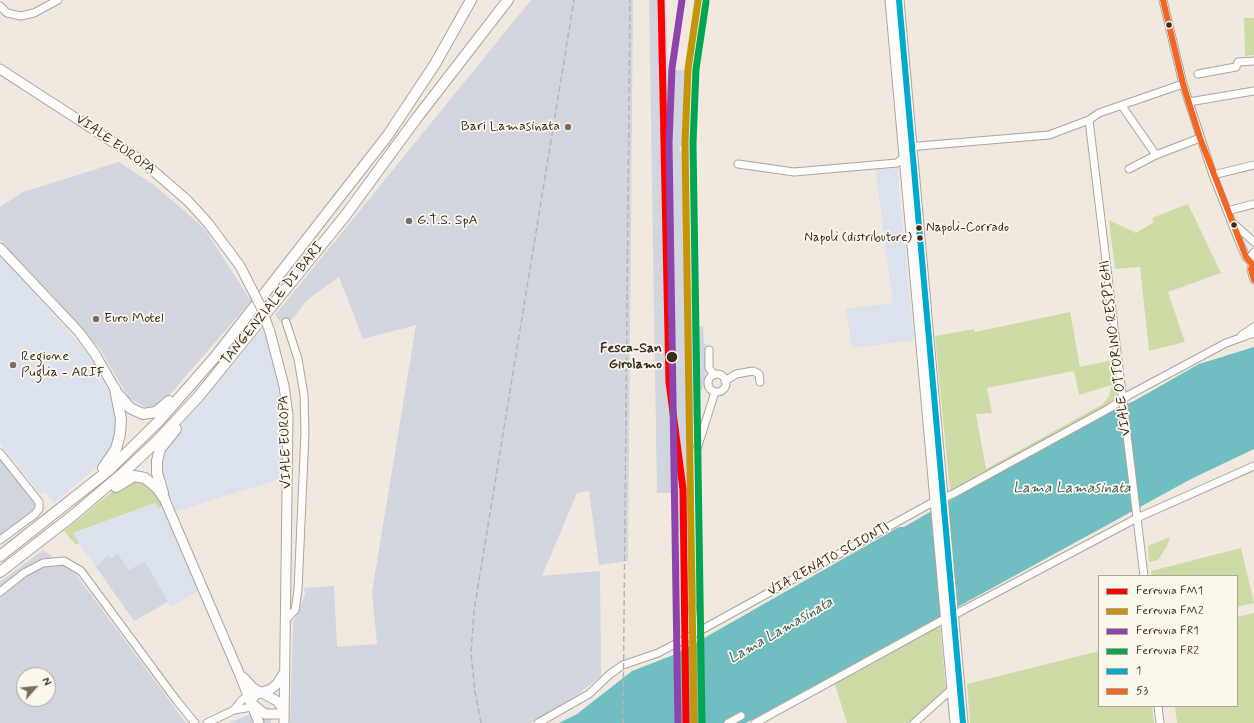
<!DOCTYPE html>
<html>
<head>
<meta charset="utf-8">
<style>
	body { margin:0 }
	#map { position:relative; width:1254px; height:723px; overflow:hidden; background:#f1e9df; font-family:Mynerve,sans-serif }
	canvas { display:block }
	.legend { position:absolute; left:1098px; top:575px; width:140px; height:132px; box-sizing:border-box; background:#fbf7ec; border:1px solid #aea59a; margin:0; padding:5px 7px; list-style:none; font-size:12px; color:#3b2a1e }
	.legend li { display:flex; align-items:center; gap:8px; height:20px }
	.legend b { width:20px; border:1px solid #aea59a }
	.north { position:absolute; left:16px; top:667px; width:40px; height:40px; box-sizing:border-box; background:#fbf7ec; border:1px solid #aea59a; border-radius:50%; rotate:63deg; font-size:11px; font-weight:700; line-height:16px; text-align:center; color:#3b2a1e }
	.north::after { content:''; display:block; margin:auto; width:14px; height:18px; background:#7b6d62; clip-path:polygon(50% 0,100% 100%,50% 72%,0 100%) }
</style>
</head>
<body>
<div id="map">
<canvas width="1254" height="723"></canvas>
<ul class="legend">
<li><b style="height:5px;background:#f00"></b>Ferrovia FM1</li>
<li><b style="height:5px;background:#c49409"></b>Ferrovia FM2</li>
<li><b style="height:5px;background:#8e44ad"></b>Ferrovia FR1</li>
<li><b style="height:5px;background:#00a651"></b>Ferrovia FR2</li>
<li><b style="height:5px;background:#00a9ce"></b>1</li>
<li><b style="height:5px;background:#f26522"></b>53</li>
</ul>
<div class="north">N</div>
</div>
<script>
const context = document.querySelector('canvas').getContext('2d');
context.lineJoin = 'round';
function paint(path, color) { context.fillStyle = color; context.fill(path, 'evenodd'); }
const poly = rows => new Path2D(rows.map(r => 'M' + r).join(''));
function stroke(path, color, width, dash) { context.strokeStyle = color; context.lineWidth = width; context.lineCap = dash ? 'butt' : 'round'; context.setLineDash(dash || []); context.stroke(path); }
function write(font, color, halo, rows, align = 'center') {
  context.font = font + ' Mynerve,sans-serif'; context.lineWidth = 3.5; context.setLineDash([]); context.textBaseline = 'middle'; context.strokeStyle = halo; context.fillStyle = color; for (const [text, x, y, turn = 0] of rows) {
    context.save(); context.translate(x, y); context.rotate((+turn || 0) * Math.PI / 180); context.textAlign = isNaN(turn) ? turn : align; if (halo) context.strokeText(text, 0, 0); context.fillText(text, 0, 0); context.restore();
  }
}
const built = poly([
	[897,165,914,340,852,348,846,309,893,303,875,167],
	[0,256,65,327,92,360,105,381,113,401,116,413,116,434,109,451,97,467,54,503,45,492,40,494,0,444],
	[264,327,272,353,281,404,284,441,283,478,174,512,162,481,160,460,171,437],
	[155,503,159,509,162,506,198,591,170,607,145,561,129,570,108,555,96,567,72,534]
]);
const industrial = poly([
	[531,0,633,0,628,561,599,565,589,491,577,493,542,576,600,571,601,676,573,698,530,723,290,723,293,624,305,595,304,588,334,586,337,647,377,644,372,592,416,325,363,339,339,277,307,300,290,322,283,325,275,315],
	[649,0,666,0,668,70,686,70,684,101,684,145,679,147,683,158,684,197,688,221,688,266,695,312,695,326,703,326,704,343,706,344,706,366,703,389,696,390,697,401,687,464,687,533,675,533,673,493,657,493],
	[119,162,154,185,204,228,251,301,165,400,152,411,129,398,100,349,54,297,0,240,0,207,23,192],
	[0,460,34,502,35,506,33,510,0,535],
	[43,550,75,573,186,723,0,723,0,582],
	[24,675,48,675,48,699,24,699],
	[117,553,129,570,145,561,168,602,134,621,96,567,108,555,112,558],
	[269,707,271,723,228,723]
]);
const green = poly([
	[1244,18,1254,18,1254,55,1245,56],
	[1188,204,1221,273,1168,292,1185,342,1149,351,1140,267,1115,269,1109,220,1136,233,1154,222,1152,218],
	[1070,312,1080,367,1112,360,1118,399,1114,403,950,492,935,336,974,329,975,332],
	[1074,371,1079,395,1112,385,1109,396,1103,404,986,469,976,414,992,413,987,388],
	[141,480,157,495,162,506,159,509,155,503,73,533,79,543,76,545,64,531,124,482],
	[1170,537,1167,546,1158,560,1149,562,1148,546],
	[1241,548,1254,603,1237,607,1237,576,1152,576,1151,571],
	[1254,613,1254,723,1177,723,1175,706,1237,706,1237,617],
	[940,623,946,692,909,723,847,723,834,682],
	[1099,651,1099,706,1152,706,1154,723,970,723,967,684]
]);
const water = poly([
	[1254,347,1254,449,1191,479,746,723,559,723,577,714,632,671,676,654,899,527,904,527,982,482,1103,415,1134,401,1199,364]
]);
const minor = poly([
	[1163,0,1183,84,1213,175,1239,241,1246,257,1251,262],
	[0,6,7,13,21,16,34,13,58,0],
	[1198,74,1236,67,1238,62,1254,61],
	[1189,102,1254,91],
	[1122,106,1156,155],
	[1089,120,1144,576],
	[907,147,1049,135,1089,120,1099,113,1183,84],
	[738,164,794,172,897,163,904,157],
	[1129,169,1156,155,1200,138],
	[1213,175,1254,165],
	[1227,211,1254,204],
	[1233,223,1254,242],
	[1252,264,1251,257,1254,252],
	[1253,265,1251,269,1254,280],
	[1242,335,1254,327],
	[709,350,709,368,714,375],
	'708 383a9 9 0 1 1 18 0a9 9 0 1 1-18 0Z',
	[725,381,736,374,753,371,759,374,760,382],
	[0,453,39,502,39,509,35,514,0,540],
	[0,592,24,573,43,563,64,561,81,571,177,701,195,723],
	[954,615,1137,518,1254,466],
	[286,620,295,610,298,590,305,433,304,395,298,359,286,322],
	[698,632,693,615,692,599,693,472,696,452,715,392],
	[1158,706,1160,723],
	[234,710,252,707],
	[207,723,234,710,241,701,247,696],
	[538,723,589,694,610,674,623,665,658,653,685,639,935,501,953,494,1110,408,1129,395,1226,343,1254,333],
	[728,723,741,716],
	[755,723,946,618],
	[914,723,952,689]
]);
const major = poly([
	[890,0,955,723],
	[899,0,963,723],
	[0,69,88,126],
	[0,248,79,332,95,354,115,389],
	[164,498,239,673,259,723],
	[283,674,277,684,271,689,255,695,250,702,265,714,279,714,284,710],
	[243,677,253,688,277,701,284,710],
	[284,723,288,415]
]);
const highway = poly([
	[118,394,130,408,143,414,156,412,169,401],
	[103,468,116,449,120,434,121,419,115,389],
	[116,487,134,476,145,478,157,488,164,498],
	[163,493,157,473,157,461,160,449,176,429],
	[0,556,109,470,158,422,215,357,388,135,435,64,471,0],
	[0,572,71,517,124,472,158,440,198,397,345,216,416,119,508,0]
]);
const rail = poly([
	[481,723,475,692,471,653,474,611,574,0],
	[623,723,630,0]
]);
const majorBridge = poly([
	[88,126,142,161,188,201,208,223,240,266,261,307,270,332,284,386,288,415]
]);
const bus1 = poly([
	[899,0,963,723]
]);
const bus2 = poly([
	[1163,0,1183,84,1200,138,1246,257,1253,265,1251,269,1254,280]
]);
const rail1 = poly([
	[661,0,669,382,683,489,686,723]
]);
const rail2 = poly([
	[694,723,685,143,688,69,698,1]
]);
const rail3 = poly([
	[678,723,669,143,672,68,682,0]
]);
const rail4 = poly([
	[702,723,693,143,696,69,706,2]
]);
const markers = [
	[1169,25,3.5,"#3b2a1e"],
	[568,127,4,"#7b6d62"],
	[409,221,4,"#7b6d62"],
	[1234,225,3.5,"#3b2a1e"],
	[919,228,3.5,"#3b2a1e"],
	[920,238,3.5,"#3b2a1e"],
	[96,319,4,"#7b6d62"],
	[672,357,6,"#3b2a1e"],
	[13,365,4,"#7b6d62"]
];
const busNames = [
	["Napoli-Corrado",926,228],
	["Napoli (distributore)",912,238,"right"]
];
const poiNames = [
	["Bari Lamasinata",560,127,"right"],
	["G.T.S. SpA",417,221],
	["Euro Motel",104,319],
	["Regione",21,357],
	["Puglia - ARIF",21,373]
];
const streetNames = [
	["VIALE EUROPA",115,145,35],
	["TANGENZIALE DI BARI",273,304,-51],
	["VIALE OTTORINO RESPIGHI",1116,348,-97],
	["VIALE EUROPA",286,442,-92],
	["VIA RENATO SCIONTI",829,560,-29]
];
const stopNames = [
	["Fesca-San",662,349],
	["Girolamo",662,365]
];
const waterNames = [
	["Lama Lamasinata",1072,489],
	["Lama Lamasinata",781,631,-30]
];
paint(built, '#dce2ed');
paint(industrial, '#d1d5de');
paint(green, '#ccdba6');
paint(water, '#71bec2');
stroke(minor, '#aca59e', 9);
stroke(major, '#aca59e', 11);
stroke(highway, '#aca59e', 12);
stroke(minor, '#fdfcfa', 7);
stroke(major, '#fdfcfa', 9);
stroke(highway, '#fdfcfa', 10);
stroke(rail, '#b7b4b1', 1.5, [6, 3]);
stroke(majorBridge, '#aca59e', 11, []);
stroke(majorBridge, '#fdfcfa', 9);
stroke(bus1, '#00a9ce', 6);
stroke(bus2, '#f26522', 6);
stroke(rail1, '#f00', 7);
stroke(rail2, '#c49409', 7);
stroke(rail3, '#8e44ad', 7);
stroke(rail4, '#00a651', 7);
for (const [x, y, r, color] of markers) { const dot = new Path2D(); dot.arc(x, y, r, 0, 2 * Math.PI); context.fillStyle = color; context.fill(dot); stroke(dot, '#fbf7ec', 1.5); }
write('13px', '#3b2a1e', '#fbf7ec', busNames, 'left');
write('14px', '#3b2a1e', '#fbf7ec', poiNames, 'left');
write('14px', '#3b2a1e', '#fbf7ec', streetNames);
write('bold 14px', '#3b2a1e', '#fbf7ec', stopNames, 'right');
write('italic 15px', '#3b5e5b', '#fbf7ec', waterNames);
</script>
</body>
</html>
